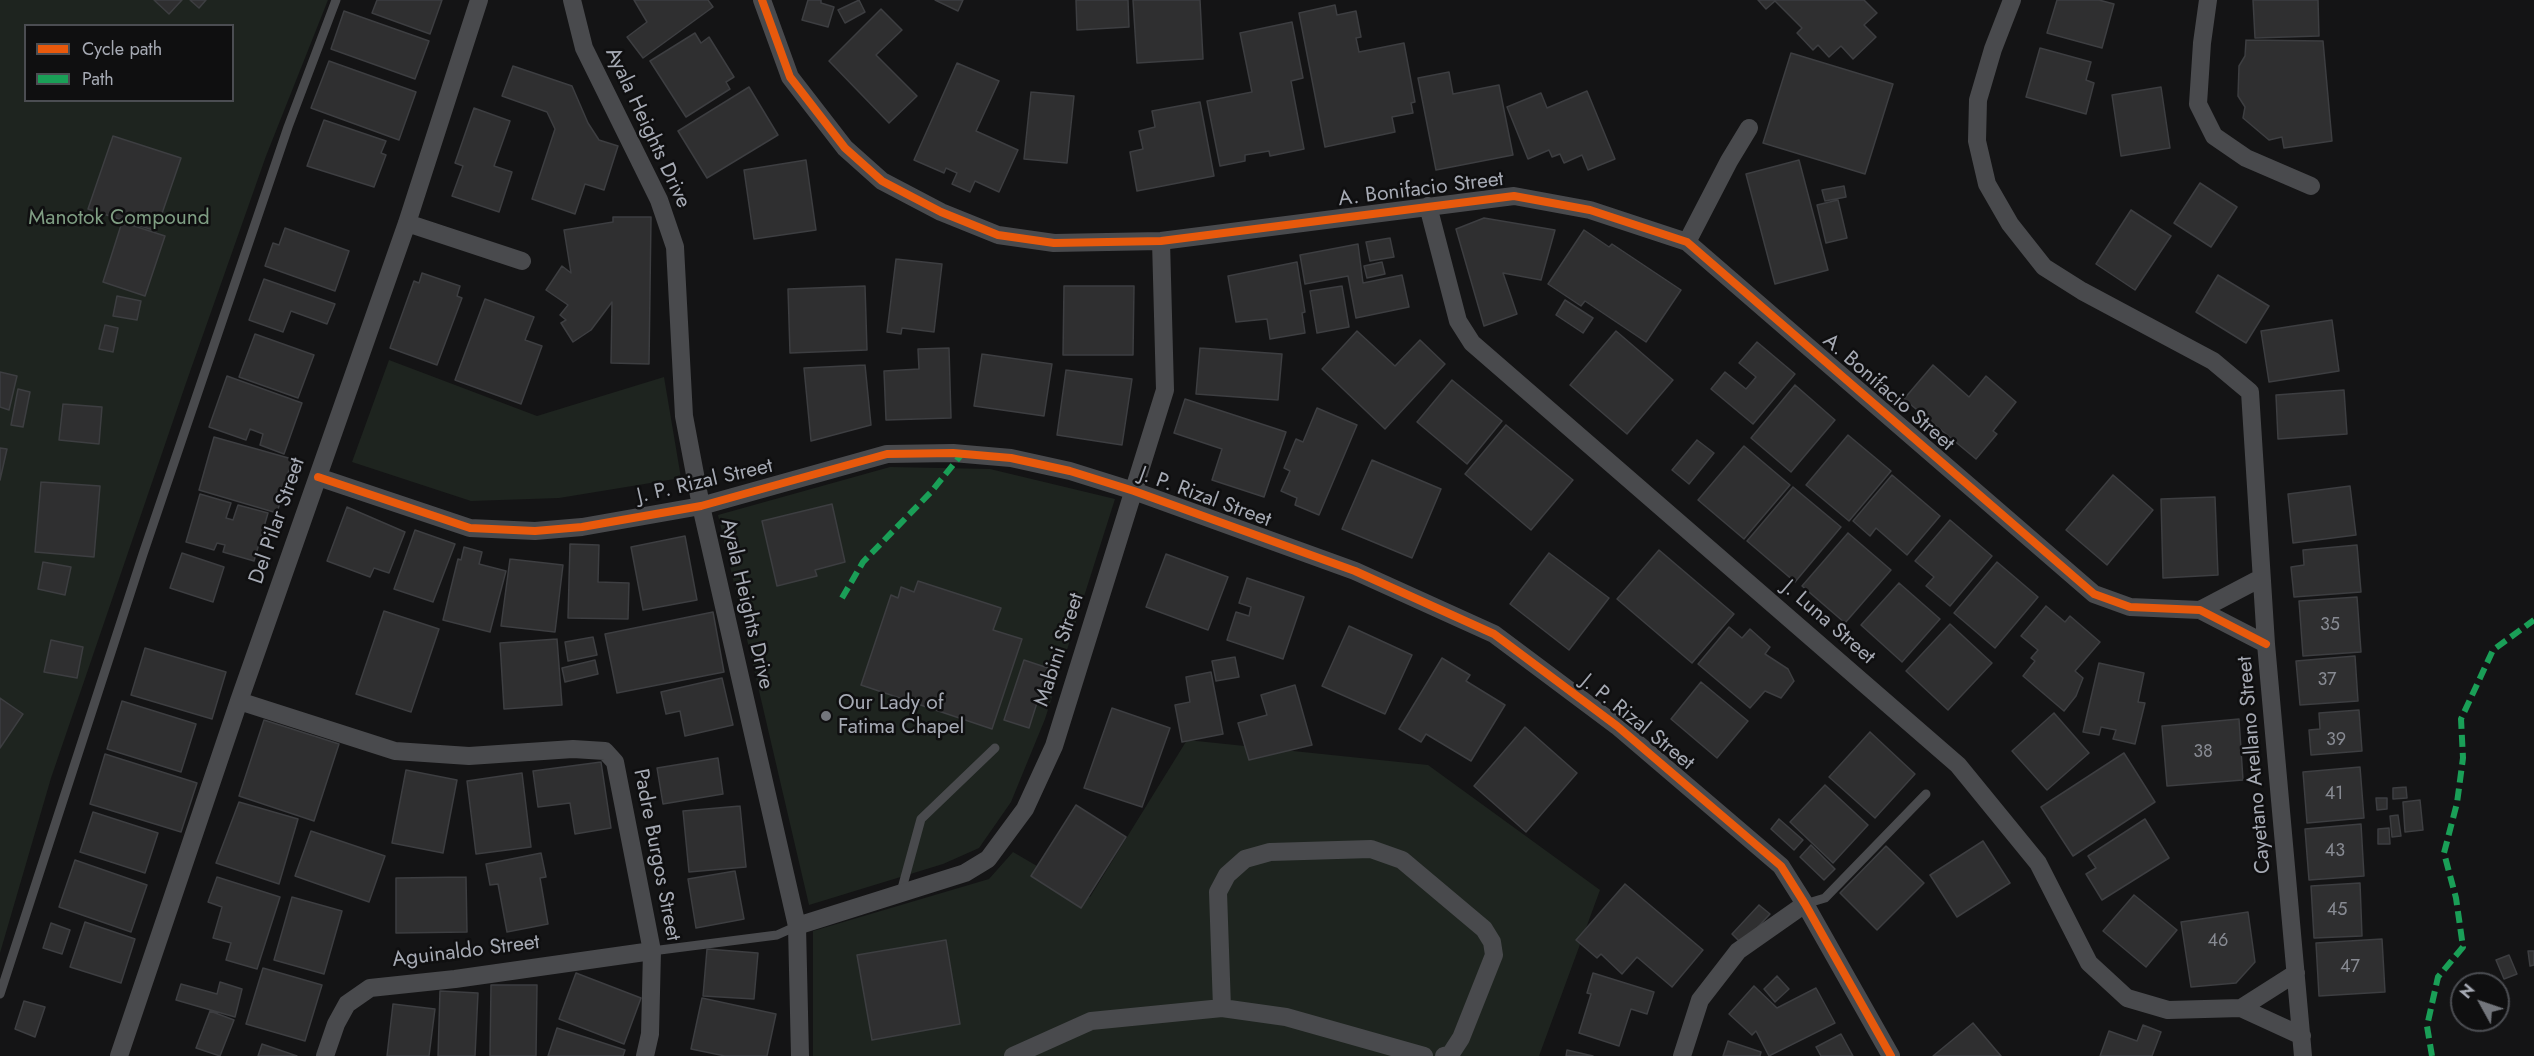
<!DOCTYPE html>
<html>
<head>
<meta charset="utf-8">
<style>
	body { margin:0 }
	#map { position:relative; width:2534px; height:1056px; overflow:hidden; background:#141415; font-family:Jost,sans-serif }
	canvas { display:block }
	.legend { position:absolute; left:24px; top:24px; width:210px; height:78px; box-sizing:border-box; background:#0f0f10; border:2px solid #4b4d52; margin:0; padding:8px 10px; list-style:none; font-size:18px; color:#a6aab4 }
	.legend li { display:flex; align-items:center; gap:12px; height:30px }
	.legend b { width:30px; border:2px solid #4b4d52 }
	.north { position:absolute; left:2450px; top:972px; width:60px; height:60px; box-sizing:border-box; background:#0f0f10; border:2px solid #4b4d52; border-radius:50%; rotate:310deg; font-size:16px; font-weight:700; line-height:24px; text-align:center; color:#a6aab4 }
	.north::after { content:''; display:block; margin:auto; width:21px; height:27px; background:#73767c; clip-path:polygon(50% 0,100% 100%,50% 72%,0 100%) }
</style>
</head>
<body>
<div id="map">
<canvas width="2534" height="1056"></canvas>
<ul class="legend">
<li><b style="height:8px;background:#e8590c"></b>Cycle path</li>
<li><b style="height:8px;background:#1a9f57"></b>Path</li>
</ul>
<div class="north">N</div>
</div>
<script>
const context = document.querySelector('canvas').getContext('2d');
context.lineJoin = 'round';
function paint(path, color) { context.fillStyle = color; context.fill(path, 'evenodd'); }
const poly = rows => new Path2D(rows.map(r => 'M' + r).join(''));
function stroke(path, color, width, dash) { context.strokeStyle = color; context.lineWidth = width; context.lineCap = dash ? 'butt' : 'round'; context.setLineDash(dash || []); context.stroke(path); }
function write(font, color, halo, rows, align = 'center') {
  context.font = font + ' Jost,sans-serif'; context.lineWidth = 5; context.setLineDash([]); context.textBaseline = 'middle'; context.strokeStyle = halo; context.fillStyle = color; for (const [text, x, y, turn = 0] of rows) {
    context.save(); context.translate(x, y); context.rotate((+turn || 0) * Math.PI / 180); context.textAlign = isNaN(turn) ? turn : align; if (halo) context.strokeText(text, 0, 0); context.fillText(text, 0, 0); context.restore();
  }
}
const green = poly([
	[0,0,328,0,266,156,186,383,51,778,0,953],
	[26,26,232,26,232,100,26,100],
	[389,360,537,416,664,377,681,478,559,498,471,501,352,462],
	[890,467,990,469,1115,499,1045,719,1011,802,979,848,943,864,809,905,718,515],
	[1187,740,1428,765,1600,890,1539,1056,813,1056,813,931,989,879,1013,852,1090,897]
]);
const building = poly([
	[154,0,182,0,169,14,154,0],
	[190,0,206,0,199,8,190,0],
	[377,0,442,0,430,34,372,13,377,0],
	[708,0,713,7,643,58,627,37,647,22,634,0,708,0],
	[808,0,821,0,821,3,834,7,828,27,802,20,808,0],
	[859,0,865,12,845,23,838,10,859,0],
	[935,0,963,0,958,11,935,0],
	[1076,0,1128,0,1129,27,1077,30,1076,0],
	[1133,0,1200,0,1203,59,1137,63,1133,0],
	[1758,0,1864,0,1877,13,1864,25,1876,37,1853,59,1841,46,1829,57,1818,45,1813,50,1797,33,1802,28,1775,1,1766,9,1758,0],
	[2057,0,2099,0,2114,4,2102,48,2047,33,2057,0],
	[2253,0,2318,0,2319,36,2255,38,2253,0],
	[1335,5,1337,15,1356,11,1361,37,1356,38,1359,52,1404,43,1415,102,1411,103,1413,113,1392,117,1395,132,1325,147,1299,13,1335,5],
	[881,9,902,30,876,55,917,96,889,123,829,61,881,9],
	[344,11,429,41,415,79,331,49,344,11],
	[1292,22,1303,78,1291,81,1304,149,1270,156,1269,151,1245,155,1245,161,1220,166,1207,101,1252,92,1240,33,1292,22],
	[695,33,701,43,709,37,734,77,726,82,730,89,686,117,650,61,695,33],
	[2246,40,2323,41,2332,141,2284,148,2282,137,2269,140,2243,118,2245,107,2238,96,2239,66,2245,56,2246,40],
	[2040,48,2091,62,2086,80,2094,83,2086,114,2026,97,2040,48],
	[1791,53,1893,84,1865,174,1763,143,1791,53],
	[329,61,416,92,399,140,311,108,329,61],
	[957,63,999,81,976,131,1018,150,999,192,975,181,970,192,952,184,957,173,946,168,944,173,914,160,957,63],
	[513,66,572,86,588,123,599,140,618,146,604,190,585,184,575,214,532,199,555,129,547,112,502,96,513,66],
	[1449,72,1453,94,1499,85,1513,155,1436,170,1418,78,1449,72],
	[749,87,778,135,707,178,678,131,749,87],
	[2161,87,2170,148,2121,156,2112,95,2161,87],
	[1587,91,1615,159,1588,170,1582,155,1564,163,1560,154,1552,157,1549,150,1528,159,1507,107,1541,93,1547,108,1587,91],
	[1031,92,1074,96,1067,163,1024,159,1031,92],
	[1200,102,1214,176,1137,191,1130,152,1143,149,1139,131,1155,127,1152,111,1200,102],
	[474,108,510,121,494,166,512,172,499,212,452,196,463,166,455,163,474,108],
	[324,120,386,141,381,153,386,155,374,187,307,166,324,120],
	[113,136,181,158,156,231,88,209,113,136],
	[806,160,816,230,754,239,744,170,806,160],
	[1799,160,1828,270,1775,284,1746,174,1799,160],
	[2200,183,2237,207,2211,247,2174,223,2200,183],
	[1844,186,1846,197,1825,201,1822,190,1844,186],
	[1838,200,1847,238,1826,243,1817,205,1838,200],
	[2131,210,2171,236,2135,290,2096,264,2131,210],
	[613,217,651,217,649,364,611,363,612,302,591,330,573,342,561,323,566,320,560,315,568,305,546,290,562,266,571,273,564,230,613,222,613,217],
	[1484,218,1555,230,1541,280,1503,273,1517,314,1484,326,1456,229,1484,218],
	[122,222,165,236,145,296,103,282,122,222],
	[285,228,349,251,335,291,265,266,273,243,279,245,285,228],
	[1584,230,1609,247,1612,244,1681,290,1646,342,1585,301,1581,306,1548,284,1584,230],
	[1390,238,1394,257,1370,261,1366,242,1390,238],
	[1358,244,1363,283,1402,275,1409,307,1356,318,1348,276,1305,284,1300,255,1358,244],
	[896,259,942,264,934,332,902,328,901,334,887,332,896,259],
	[1297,262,1305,312,1302,313,1305,333,1270,339,1267,319,1236,322,1228,276,1297,262],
	[1382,262,1385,274,1367,278,1364,266,1382,262],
	[422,273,460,286,457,296,462,298,437,365,390,348,414,281,419,283,422,273],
	[2218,275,2269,306,2246,343,2196,312,2218,275],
	[264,279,335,304,327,324,291,311,283,332,249,320,264,279],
	[865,286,867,350,790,353,788,289,865,286],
	[1064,286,1134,286,1133,355,1063,355,1064,286],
	[1342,286,1349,327,1317,333,1310,291,1342,286],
	[117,296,141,301,137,320,113,316,117,296],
	[485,299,534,317,525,340,542,346,521,404,455,380,485,299],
	[1565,300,1593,318,1583,333,1556,315,1565,300],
	[2332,320,2339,371,2269,382,2261,331,2332,320],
	[105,325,118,328,113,352,99,349,105,325],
	[1357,331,1395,366,1420,340,1445,364,1385,429,1322,369,1357,331],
	[1616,331,1673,380,1627,434,1570,385,1616,331],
	[255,334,314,355,298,398,239,377,255,334],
	[1757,342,1795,374,1753,424,1711,389,1725,372,1746,389,1756,377,1739,363,1757,342],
	[949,348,951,418,886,420,884,371,919,369,918,349,949,348],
	[1200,348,1282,354,1278,400,1196,394,1200,348],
	[982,354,1052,364,1044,416,974,406,982,354],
	[865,365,871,425,811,441,804,368,865,365],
	[1933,365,1969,397,1986,376,2016,402,1993,431,1997,434,1976,459,1904,399,1933,365],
	[1066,370,1132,379,1122,445,1057,435,1066,370],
	[0,372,17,376,9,410,0,407,0,372],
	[227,376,302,403,284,454,260,445,263,434,250,429,246,440,209,427,227,376],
	[1452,380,1502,421,1467,464,1417,422,1452,380],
	[1795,385,1835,420,1791,472,1751,438,1795,385],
	[18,389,30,392,23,427,11,425,18,389],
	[2344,390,2347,434,2278,439,2276,395,2344,390],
	[1185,399,1286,432,1264,497,1212,480,1222,449,1174,433,1185,399],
	[63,404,102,407,99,444,59,440,63,404],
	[1317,408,1357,425,1319,515,1295,505,1297,498,1281,491,1290,471,1284,468,1296,439,1303,442,1317,408],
	[1506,425,1573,480,1531,530,1465,474,1506,425],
	[1848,435,1891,471,1849,521,1806,485,1848,435],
	[214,437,292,459,277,513,199,490,214,437],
	[1697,440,1714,453,1689,484,1672,470,1697,440],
	[1744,446,1790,485,1744,539,1698,500,1744,446],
	[0,448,7,449,0,480,0,448],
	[1372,460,1441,489,1412,558,1342,529,1372,460],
	[1892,475,1940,516,1907,555,1876,528,1870,536,1853,521,1892,475],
	[2113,475,2153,510,2107,565,2066,530,2113,475],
	[41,482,100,486,94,557,35,552,41,482],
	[2350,486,2356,535,2293,543,2288,494,2350,486],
	[1793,487,1841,527,1795,582,1747,541,1793,487],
	[200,494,231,503,226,518,233,520,238,505,268,513,254,561,223,552,225,545,217,543,214,550,186,542,200,494],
	[2215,497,2218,575,2163,578,2161,499,2215,497],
	[832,504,845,562,815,570,817,576,777,586,762,521,832,504],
	[347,507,405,532,389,573,374,568,370,577,327,561,347,507],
	[1950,520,1992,556,1950,606,1926,586,1934,577,1915,561,1950,520],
	[415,530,455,544,433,602,394,589,415,530],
	[1848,533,1891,570,1845,623,1802,586,1848,533],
	[685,536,697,600,643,610,631,547,685,536],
	[570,544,599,545,598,582,629,583,628,619,568,618,570,544],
	[2357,545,2361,592,2294,597,2291,567,2304,565,2303,550,2357,545],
	[464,547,482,552,479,564,506,571,490,632,443,620,458,559,461,560,464,547],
	[1659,550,1734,614,1692,663,1617,599,1659,550],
	[182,553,224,567,213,602,170,588,182,553],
	[1549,553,1609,598,1569,650,1510,604,1549,553],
	[1166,554,1228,577,1208,630,1146,607,1166,554],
	[510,559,563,565,555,632,501,626,510,559],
	[43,562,71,567,65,595,38,589,43,562],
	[1997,562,2038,597,1995,648,1954,613,1997,562],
	[1247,578,1304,597,1283,659,1227,640,1236,612,1249,616,1251,607,1239,603,1247,578],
	[918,581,1001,608,993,630,1022,639,992,729,861,685,891,595,898,598,901,587,914,592,918,581],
	[1899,583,1940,619,1902,662,1861,625,1899,583],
	[2357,597,2361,652,2303,656,2299,601,2357,597],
	[2046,606,2065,622,2070,616,2100,642,2075,671,2083,678,2076,696,2064,711,2023,676,2035,661,2031,658,2038,650,2021,636,2046,606],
	[384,611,439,629,411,712,356,694,384,611],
	[713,612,724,672,617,693,605,634,713,612],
	[1950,624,1992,663,1948,710,1906,671,1950,624],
	[1349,626,1412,655,1385,714,1322,686,1349,626],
	[1729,627,1742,638,1750,629,1770,647,1765,654,1788,669,1794,681,1781,698,1765,691,1750,708,1698,664,1729,627],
	[593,637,597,655,568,661,565,642,593,637],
	[557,639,562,705,504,709,500,643,557,639],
	[51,640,83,647,77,678,44,672,51,640],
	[145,648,226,672,212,719,131,695,145,648],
	[2355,656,2358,701,2300,705,2296,661,2355,656],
	[1235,657,1239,677,1216,681,1212,661,1235,657],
	[1442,658,1470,675,1466,681,1505,705,1471,761,1426,734,1421,742,1399,729,1442,658],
	[595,660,598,674,565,682,562,668,595,660],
	[1024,660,1048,668,1029,728,1004,720,1024,660],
	[2099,663,2144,673,2138,702,2145,703,2135,744,2113,739,2116,730,2101,727,2099,735,2083,732,2099,663],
	[1211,672,1223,734,1182,742,1175,705,1190,702,1186,677,1211,672],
	[722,678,733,725,685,736,680,711,666,714,661,692,722,678],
	[1701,682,1748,721,1717,758,1671,719,1701,682],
	[1295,685,1312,745,1249,760,1238,723,1267,715,1261,695,1295,685],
	[0,698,23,714,0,748,0,698],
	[122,701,196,724,181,772,107,749,122,701],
	[1112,708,1170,728,1142,807,1084,788,1112,708],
	[2359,710,2362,751,2311,755,2309,730,2320,729,2319,713,2359,710],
	[2054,713,2089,753,2047,790,2012,751,2054,713],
	[2239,719,2243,780,2167,786,2162,726,2239,719],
	[264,720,339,744,314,821,239,796,264,720],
	[1525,727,1577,773,1526,832,1474,786,1525,727],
	[1870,732,1915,774,1875,818,1829,777,1870,732],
	[2124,753,2155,802,2073,856,2041,807,2124,753],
	[105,754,197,783,181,832,90,804,105,754],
	[718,758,723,794,663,804,657,768,718,758],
	[601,762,611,828,575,834,570,803,538,807,533,771,601,762],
	[2360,767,2364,818,2307,823,2303,772,2360,767],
	[406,770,457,780,443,853,392,843,406,770],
	[522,773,531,847,476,854,467,781,522,773],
	[1825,785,1868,825,1833,863,1790,822,1825,785],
	[2406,787,2407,798,2393,799,2393,788,2406,787],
	[2376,798,2387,798,2387,809,2377,810,2376,798],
	[2420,800,2423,830,2405,832,2403,802,2420,800],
	[239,802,298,819,279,884,216,863,239,802],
	[1076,805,1126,837,1081,908,1031,876,1076,805],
	[740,806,746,867,689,872,683,811,740,806],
	[93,812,158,833,145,873,80,852,93,812],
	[2398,815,2401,836,2392,837,2390,816,2398,815],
	[1779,819,1803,840,1794,850,1771,829,1779,819],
	[2145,819,2169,858,2102,900,2086,874,2096,868,2088,856,2145,819],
	[2361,824,2364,876,2309,880,2305,829,2361,824],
	[2389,828,2390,844,2378,844,2378,829,2389,828],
	[311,831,385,856,369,902,295,876,311,831],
	[1983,841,2010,883,1957,917,1930,875,1983,841],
	[1811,845,1835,869,1824,880,1800,857,1811,845],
	[1886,846,1924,883,1877,930,1840,893,1886,846],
	[541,853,546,877,540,878,548,924,507,932,498,884,490,885,486,864,541,853],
	[75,860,147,885,131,932,59,907,75,860],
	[735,871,744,919,696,928,688,879,735,871],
	[217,877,280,897,257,969,226,960,231,943,213,938,222,907,208,902,217,877],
	[466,877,467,932,396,933,396,878,466,877],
	[2360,883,2362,936,2314,938,2311,886,2360,883],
	[1625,884,1703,950,1672,987,1637,957,1622,974,1601,954,1597,958,1576,940,1625,884],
	[2134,895,2177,930,2146,967,2103,931,2134,895],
	[292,897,342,911,324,974,274,960,292,897],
	[1759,905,1770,914,1742,944,1732,934,1759,905],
	[2248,912,2255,962,2236,983,2191,987,2181,922,2248,912],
	[85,922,135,939,121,983,70,967,85,922],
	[51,923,70,930,62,954,43,948,51,923],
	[2382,939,2385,992,2319,996,2316,943,2382,939],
	[946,940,960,1024,872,1040,857,955,946,940],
	[707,949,758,953,754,999,703,996,707,949],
	[2528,951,2534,951,2534,965,2530,966,2528,951],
	[2509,955,2517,974,2504,979,2496,960,2509,955],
	[263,968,322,985,305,1041,246,1024,263,968],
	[576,973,641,998,624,1044,559,1019,576,973],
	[1593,973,1654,992,1647,1014,1631,1009,1619,1046,1579,1033,1591,994,1587,993,1593,973],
	[1777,976,1789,989,1775,1002,1764,989,1777,976],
	[220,982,242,989,235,1017,176,1000,181,984,217,994,220,982],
	[491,985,537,985,536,1056,490,1056,491,985],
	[1754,986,1777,1008,1816,988,1835,1023,1769,1056,1756,1031,1752,1035,1729,1014,1754,986],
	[440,991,478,993,475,1056,438,1056,440,991],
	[702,998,776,1014,767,1056,725,1056,691,1049,702,998],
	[24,1001,45,1007,35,1037,15,1029,24,1001],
	[393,1004,435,1009,429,1056,387,1056,393,1004],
	[210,1011,234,1020,220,1056,196,1048,210,1011],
	[1973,1023,2001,1056,1933,1056,1973,1023],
	[2143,1025,2161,1032,2152,1056,2100,1056,2109,1031,2137,1041,2143,1025],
	[557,1028,625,1050,623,1056,548,1056,557,1028],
	[1841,1034,1853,1056,1821,1056,1816,1047,1841,1034],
	[1728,1041,1761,1052,1760,1056,1723,1056,1728,1041],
	[262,1044,297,1056,258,1056,262,1044],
	[1567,1050,1593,1056,1566,1056,1567,1050]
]);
const lane = poly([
	[901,892,921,819,995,748],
	[1805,904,1825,898,1926,794],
	[652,951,777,935,797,926],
	[0,994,143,554,288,127,336,0]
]);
const street = poly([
	[572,0,584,48,659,200,675,247,684,416,701,506,797,926,800,1056],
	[762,0,790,77,845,148,882,181,941,212,998,235,1054,243,1161,241,1514,196,1590,210,1687,242,2094,594,2130,607,2200,610,2266,644],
	[2012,0,1993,49,1978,100,1977,141,1987,184,2010,224,2044,267,2082,291,2213,361,2250,392,2266,644,2303,1056],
	[2208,0,2202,43,2198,104,2214,136,2246,158,2311,186],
	[1428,206,1458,321,1472,343,1958,765,2038,863,2089,963,2127,998,2168,1010,2241,1008,2302,1036],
	[407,223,522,261],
	[1687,242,1729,161,1749,128],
	[318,477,470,528,535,531,582,527,701,506,887,454,953,453,1011,458,1070,471,1134,491,1355,571,1494,634,1617,726,1781,866,1805,904,1891,1056],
	[2200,610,2261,578],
	[239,701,395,751,469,756,573,749,605,751,615,762,652,951,650,1034,645,1056],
	[797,926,965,873,988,859,1025,809,1054,746,1165,390,1161,241],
	[1222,1008,1218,892,1227,875,1245,859,1270,852,1371,849,1402,860,1484,929,1492,942,1494,955,1461,1038,1450,1055,1444,1056],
	[2241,1008,2296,973],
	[119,1056,239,701,407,223,479,0],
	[325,1056,336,1024,347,1004,370,988,455,979,652,951],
	[1013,1056,1091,1021,1222,1008,1286,1017,1424,1056],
	[1682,1056,1700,1000,1738,951,1805,904]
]);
const quiet = poly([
	[842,598,863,562,931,492,961,455],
	[2432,1056,2427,1026,2438,977,2463,947,2456,898,2444,853,2457,803,2463,758,2461,719,2493,650,2534,620]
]);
const cycleway = poly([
	[762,0,790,77,845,148,882,181,941,212,998,235,1054,243,1161,241,1514,196,1590,210,1687,242,2094,594,2130,607,2200,610,2266,644],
	[318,477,470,528,535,531,582,527,701,506,887,454,953,453,1011,458,1070,471,1134,491,1355,571,1494,634,1617,726,1781,866,1805,904,1891,1056]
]);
const markers = [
	[826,716,6,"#73767c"]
];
const numberNames = [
	["35",2330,626],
	["37",2327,681],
	["39",2336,741],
	["38",2203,753],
	["41",2334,795],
	["43",2335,852],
	["45",2337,911],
	["46",2218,942],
	["47",2350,968]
];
const streetNames = [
	["Ayala Heights Drive",647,128,65],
	["A. Bonifacio Street",1421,190,-7],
	["A. Bonifacio Street",1888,393,41],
	["J. P. Rizal Street",705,482,-13],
	["J. P. Rizal Street",1205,498,20],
	["Del Pilar Street",278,521,-71],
	["Ayala Heights Drive",746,604,77],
	["J. Luna Street",1828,623,41],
	["Mabini Street",1060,650,-72],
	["J. P. Rizal Street",1637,723,39],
	["Cayetano Arellano Street",2255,765,-95],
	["Padre Burgos Street",656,855,79],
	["Aguinaldo Street",466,952,-7]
];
const parkNames = [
	["Manotok Compound",119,219]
];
const poiNames = [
	["Our Lady of",838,704],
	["Fatima Chapel",838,728]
];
paint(green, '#1e241f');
paint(building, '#2f2f30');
stroke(building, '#3d3e41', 1.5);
stroke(lane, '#494a4d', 9);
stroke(street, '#494a4d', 18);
stroke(quiet, '#1a9f57', 6, [12, 6]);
stroke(cycleway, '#e8590c', 8);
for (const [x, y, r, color] of markers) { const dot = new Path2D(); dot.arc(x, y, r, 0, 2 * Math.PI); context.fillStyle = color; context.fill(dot); stroke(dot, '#0f0f10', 2); }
write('18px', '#888b93', null, numberNames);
write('21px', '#a6aab4', '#0f0f10', streetNames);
write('21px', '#7f9e83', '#0f0f10', parkNames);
write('21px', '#a6aab4', '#0f0f10', poiNames, 'left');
</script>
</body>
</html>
